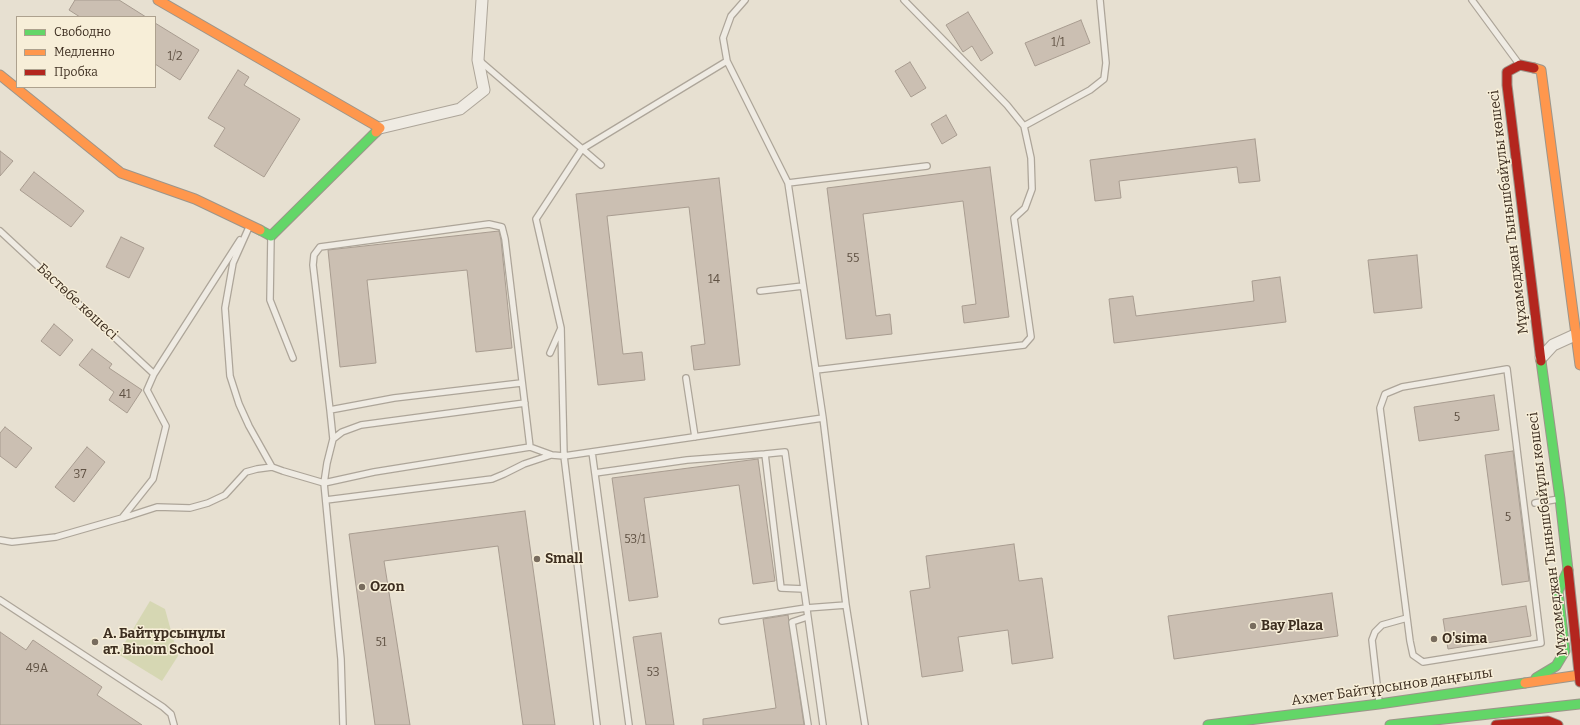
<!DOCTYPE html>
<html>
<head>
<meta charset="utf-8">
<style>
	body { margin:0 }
	#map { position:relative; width:1580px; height:725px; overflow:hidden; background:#e7e0d1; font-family:Bitter,serif }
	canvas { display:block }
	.legend { position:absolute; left:16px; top:16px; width:140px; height:72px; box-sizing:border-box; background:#f7eed8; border:1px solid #ada18e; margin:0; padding:5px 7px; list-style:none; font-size:12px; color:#3d2e20 }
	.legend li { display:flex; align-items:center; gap:8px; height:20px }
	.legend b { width:20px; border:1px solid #ada18e }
</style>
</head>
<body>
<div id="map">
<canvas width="1580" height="725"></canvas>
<ul class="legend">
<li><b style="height:5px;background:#63d668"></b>Свободно</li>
<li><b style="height:5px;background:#ff974d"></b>Медленно</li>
<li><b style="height:5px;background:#b3261e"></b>Пробка</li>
</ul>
</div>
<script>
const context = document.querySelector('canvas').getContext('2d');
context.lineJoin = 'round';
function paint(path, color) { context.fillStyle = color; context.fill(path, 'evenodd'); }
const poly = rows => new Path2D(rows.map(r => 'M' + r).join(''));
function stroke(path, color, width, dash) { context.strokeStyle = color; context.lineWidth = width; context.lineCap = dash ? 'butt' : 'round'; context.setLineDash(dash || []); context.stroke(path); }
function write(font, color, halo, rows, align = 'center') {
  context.font = font + ' Bitter,serif'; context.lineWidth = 3; context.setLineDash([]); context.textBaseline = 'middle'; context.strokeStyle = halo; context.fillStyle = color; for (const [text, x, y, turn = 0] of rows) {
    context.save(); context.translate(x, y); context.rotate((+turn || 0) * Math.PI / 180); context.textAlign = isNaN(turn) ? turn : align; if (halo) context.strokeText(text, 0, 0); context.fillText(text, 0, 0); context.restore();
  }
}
const green = poly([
	[150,601,165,609,178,656,162,681,118,654]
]);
const building = poly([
	[75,0,119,0,146,17,80,17,69,10,75,0],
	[968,12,993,53,981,61,972,46,963,52,946,25,968,12],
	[1081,20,1090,43,1035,66,1025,43,1081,20],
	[155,23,199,50,180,80,155,64,155,23],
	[910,62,926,88,911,97,895,71,910,62],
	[238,70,249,77,244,85,300,119,264,177,214,146,225,128,208,118,238,70],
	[946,115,957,135,942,144,931,124,946,115],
	[1255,139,1260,181,1239,183,1237,167,1119,181,1121,198,1095,201,1090,160,1255,139],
	[0,151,13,161,0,176,0,151],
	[990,167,1009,317,964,323,962,306,976,304,963,201,863,214,876,316,890,314,892,334,846,339,827,188,990,167],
	[34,172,84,211,71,227,20,190,34,172],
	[719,178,740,365,694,370,691,346,705,344,689,207,607,216,623,354,642,352,645,380,598,385,576,194,719,178],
	[499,231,501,240,512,348,476,352,467,270,367,280,376,363,340,367,328,250,499,231],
	[121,237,144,248,129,278,106,267,121,237],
	[1417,255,1422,308,1374,313,1368,260,1417,255],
	[1280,277,1286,322,1114,343,1109,299,1133,296,1136,316,1254,301,1252,281,1280,277],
	[54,324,73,340,60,356,41,341,54,324],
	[92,349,112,364,109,368,142,390,127,413,109,400,114,392,79,365,92,349],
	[1494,395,1499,430,1419,441,1414,407,1494,395],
	[5,427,32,448,16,468,0,456,0,433,5,427],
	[87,447,105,462,74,502,55,487,87,447],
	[1513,451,1529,581,1502,585,1485,455,1513,451],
	[758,459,775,581,753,584,739,485,644,498,658,597,629,601,612,478,758,459],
	[525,511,555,725,523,725,498,546,384,561,410,725,375,725,349,534,525,511],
	[1014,544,1019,581,1042,578,1053,658,1012,664,1008,630,958,637,963,671,922,677,910,591,930,588,926,556,1014,544],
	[1332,593,1338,636,1174,659,1168,616,1332,593],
	[1526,606,1531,636,1448,649,1443,619,1526,606],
	[788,615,804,725,703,725,703,719,776,708,763,619,788,615],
	[0,632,26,650,33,640,102,687,97,695,142,725,0,725,0,632],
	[661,633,674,725,646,725,633,637,661,633]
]);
const lane = poly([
	[1472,0,1519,64],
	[480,61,601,165],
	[727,61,788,183,823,418,846,605],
	[1024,126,1090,90,1104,79,1106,63,1100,0],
	[788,183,927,166],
	[250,225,233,263,225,308,230,376,239,404,249,426,272,467,283,471,324,483,374,472,530,447,552,455,564,456,561,328],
	[0,231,154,374],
	[271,236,270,300,293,358],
	[760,291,803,286],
	[550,353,561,328,536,219,582,149,727,61,723,38,731,16,745,0],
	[1507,369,1541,643,1423,662,1413,655,1410,641,1380,408,1385,394,1402,387,1507,369],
	[816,370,1024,345,1031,337,1014,218,1025,208,1032,189,1031,158,1024,126,1007,105,904,0],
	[686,378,695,437],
	[330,410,394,398,521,383],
	[333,439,330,410,313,265,314,255,320,247,489,224,502,227,505,239,530,447],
	[592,452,629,725],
	[595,473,687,460,765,454],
	[326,500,492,479,504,474,524,464,551,455],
	[1535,503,1559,499],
	[123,518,157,507,190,508,208,503,225,495,246,472,257,469,272,467],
	[0,540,12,542,56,537,122,518,153,479,166,426,147,390,154,374,240,240],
	[804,589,781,588,765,454,785,452,823,725],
	[0,600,163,707,171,714,174,725],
	[807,617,792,622,808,725],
	[722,621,806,608,846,605,865,725],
	[1379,702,1372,640,1375,632,1382,625,1407,618],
	[343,725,341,659,324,483,327,463,333,439,342,432,361,425,525,403],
	[597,725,564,456,823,418]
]);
const street = poly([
	[380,128,460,109,484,90,478,60,482,0],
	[1541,358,1553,345,1575,335]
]);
const fast = poly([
	[260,230,271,236,376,132],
	[1541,361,1560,499,1568,570],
	[1536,678,1556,666,1565,651,1558,591,1568,570],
	[1208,725,1379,704,1525,683],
	[1390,725,1580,704]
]);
const slow = poly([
	[158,0,380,128,376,132],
	[1534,68,1541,70,1580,365],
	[0,75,121,173,195,199,260,230],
	[1525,683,1580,675]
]);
const jam = poly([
	[1534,68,1520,65,1507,72,1507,85,1541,361],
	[1568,570,1580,682],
	[1496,725,1548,721,1558,725]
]);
const markers = [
	[537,559,4,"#786c5e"],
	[362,587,4,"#786c5e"],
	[1253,626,4,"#786c5e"],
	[1434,639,4,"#786c5e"],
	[95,642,4,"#786c5e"]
];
const numberNames = [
	["1/1",1058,43],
	["1/2",175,57],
	["55",853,259],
	["14",714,280],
	["41",125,395],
	["5",1457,418],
	["37",80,475],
	["5",1508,518],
	["53/1",635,540],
	["51",381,643],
	["49А",37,669],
	["53",653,673]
];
const streetNames = [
	["Мұхамеджан Тынышбайұлы көшесі",1509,212,-97],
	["Бастөбе көшесі",77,302,43],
	["Мұхамеджан Тынышбайұлы көшесі",1548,534,-97],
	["Ахмет Байтұрсынов даңғылы",1392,687,-8]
];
const poiNames = [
	["Small",545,559],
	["Ozon",370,587],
	["Bay Plaza",1261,626],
	["А. Байтұрсынұлы",103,634],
	["ат. Binom School",103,650],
	["O'sima",1442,639]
];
paint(green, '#d6d7b3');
paint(building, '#cbbfb2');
stroke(building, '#a89c90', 1);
stroke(lane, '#ada599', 8);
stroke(street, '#ada599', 13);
stroke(fast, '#9c958a', 11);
stroke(slow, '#9c958a', 11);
stroke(jam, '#9c958a', 11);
stroke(lane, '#efebe3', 5.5);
stroke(street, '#efebe3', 11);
stroke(fast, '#63d668', 9);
stroke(slow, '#ff974d', 9);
stroke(jam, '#b3261e', 9);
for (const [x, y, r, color] of markers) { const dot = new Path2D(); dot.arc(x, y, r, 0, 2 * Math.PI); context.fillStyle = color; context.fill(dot); stroke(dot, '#f7eed8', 1.5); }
write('12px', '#605244', null, numberNames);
write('14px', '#3d2e20', '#f7eed8', streetNames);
write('bold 14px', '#3d2e20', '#f7eed8', poiNames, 'left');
</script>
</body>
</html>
